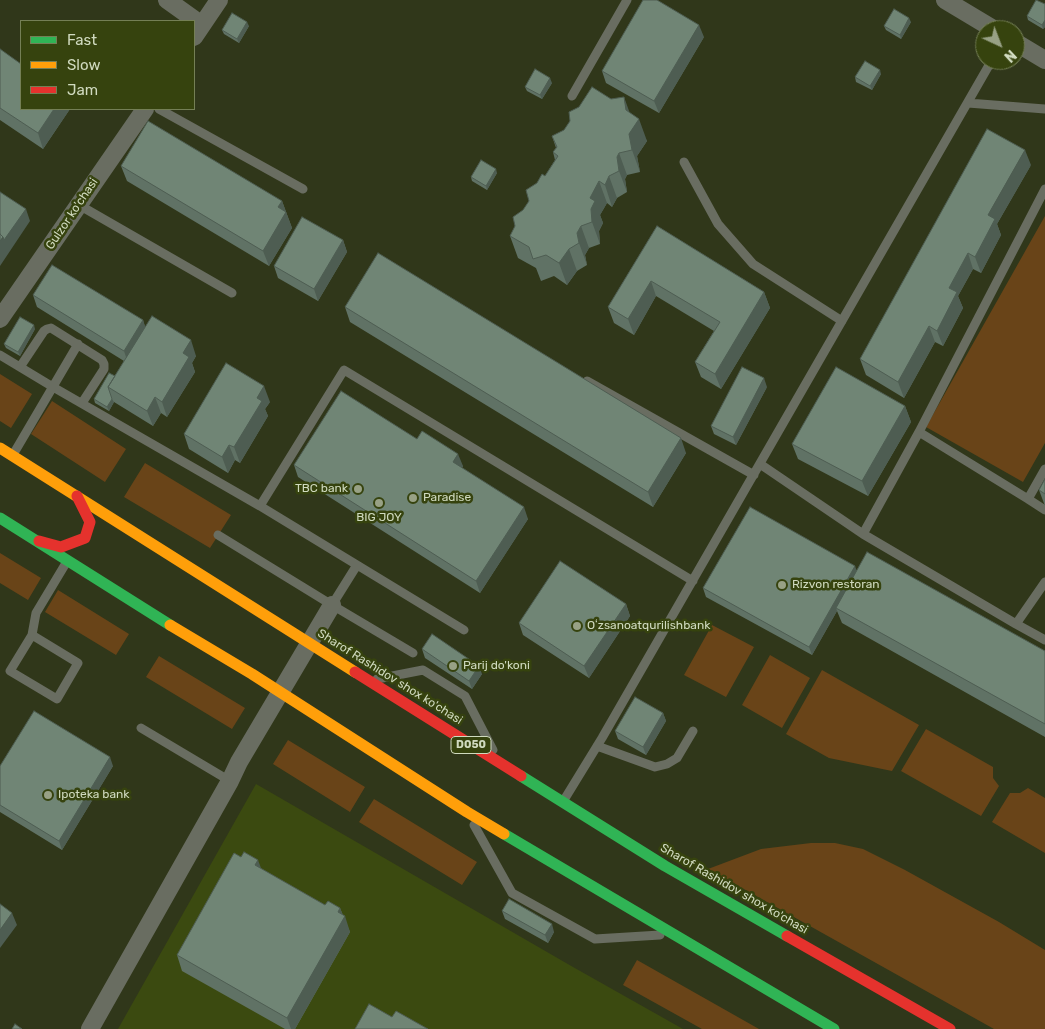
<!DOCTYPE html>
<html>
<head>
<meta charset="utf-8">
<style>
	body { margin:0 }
	#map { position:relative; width:1045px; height:1029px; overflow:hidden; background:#30371a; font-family:Rubik,sans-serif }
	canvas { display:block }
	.legend { position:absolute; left:20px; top:20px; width:175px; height:90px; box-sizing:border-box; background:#36430e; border:1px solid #747f55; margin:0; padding:6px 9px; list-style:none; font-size:15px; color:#d0dabf }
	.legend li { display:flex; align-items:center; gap:10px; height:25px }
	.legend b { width:25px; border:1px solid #747f55 }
	.north { position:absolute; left:975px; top:20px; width:50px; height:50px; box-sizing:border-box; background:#36430e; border:1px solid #747f55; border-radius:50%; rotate:137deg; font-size:14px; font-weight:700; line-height:20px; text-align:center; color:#d0dabf }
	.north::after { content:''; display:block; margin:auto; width:18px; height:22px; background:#98a185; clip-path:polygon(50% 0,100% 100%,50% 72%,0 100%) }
</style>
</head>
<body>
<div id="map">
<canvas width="1045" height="1029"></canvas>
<ul class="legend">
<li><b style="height:6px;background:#30b455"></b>Fast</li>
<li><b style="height:6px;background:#ff9f0a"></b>Slow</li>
<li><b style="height:6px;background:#e5322d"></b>Jam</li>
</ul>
<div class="north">N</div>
</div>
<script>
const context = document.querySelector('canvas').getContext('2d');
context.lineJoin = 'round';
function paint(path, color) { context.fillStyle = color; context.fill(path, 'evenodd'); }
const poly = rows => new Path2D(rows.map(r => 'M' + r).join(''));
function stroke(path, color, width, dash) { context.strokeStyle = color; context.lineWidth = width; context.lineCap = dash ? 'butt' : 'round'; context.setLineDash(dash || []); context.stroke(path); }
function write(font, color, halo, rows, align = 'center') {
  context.font = font + ' Rubik,sans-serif'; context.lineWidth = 5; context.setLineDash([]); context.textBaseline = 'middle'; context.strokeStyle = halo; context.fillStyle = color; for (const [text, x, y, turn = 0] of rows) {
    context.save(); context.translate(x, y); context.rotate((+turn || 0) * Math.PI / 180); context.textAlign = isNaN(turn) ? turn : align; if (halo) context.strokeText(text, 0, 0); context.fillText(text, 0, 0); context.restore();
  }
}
const built = poly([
	[256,784,573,967,683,1029,118,1029]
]);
const green = poly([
	[1045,216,1045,443,1023,482,926,427],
	[0,374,32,394,11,428,0,421],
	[52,401,126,449,105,482,31,434],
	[145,463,231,515,210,548,124,497],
	[0,553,41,578,28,600,0,583],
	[58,590,129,634,116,655,45,612],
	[712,625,754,647,726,697,684,675],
	[770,655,810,678,782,728,742,705],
	[159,656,245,708,232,729,146,677],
	[822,670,919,725,892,771,829,758,786,734],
	[926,729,993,767,993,778,999,786,981,816,901,771],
	[288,740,365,787,350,812,273,764],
	[1028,788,1045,798,1045,853,992,822,1010,793,1020,793],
	[374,799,477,862,462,885,359,822],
	[811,843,835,843,863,849,905,870,999,922,1045,950,1045,1029,994,1029,708,869,761,849],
	[637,960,759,1029,702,1029,623,985]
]);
const lane = poly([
	[572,96,627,0],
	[968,103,1045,109],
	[159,109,303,189],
	[684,162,718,224,753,264,842,321],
	[79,205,232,293],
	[0,355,53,387,260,506,344,370,693,581],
	[20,367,44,331,47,329,51,328,102,360,104,364,104,369,82,403],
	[587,381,754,475],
	[919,432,1028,499,1045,469],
	[14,453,78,344],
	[760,464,863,534,919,432,1045,189],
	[1028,499,1045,510],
	[260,506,464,630],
	[863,534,1016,624,1045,582],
	[218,535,332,605,413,653],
	[332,605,357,565],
	[1016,624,1045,640],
	[32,635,10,671,57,699,78,663,32,635,36,613,66,563],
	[377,679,423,670,465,696,493,750],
	[141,728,230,781],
	[597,746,655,767,667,764,677,758,693,731],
	[564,800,602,738,992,60],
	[474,825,512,893,595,939,660,935]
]);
const street = poly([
	[167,0,202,25],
	[945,0,995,30],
	[194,37,219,0],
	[1015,42,1045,60],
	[0,319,145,109],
	[90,1029,230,781,239,762,332,605]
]);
const fast = poly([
	[0,518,170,625],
	[521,776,665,866,787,936],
	[504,834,834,1029]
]);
const slow = poly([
	[0,448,355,672],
	[170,625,252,674,467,812,504,834]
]);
const jam = poly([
	[39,541,61,547,85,538,90,522,77,496],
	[355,672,521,776],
	[787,936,950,1029]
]);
const wall = poly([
	[1045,4,1045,27,1043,29,1028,20,1027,16],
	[911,22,901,39,886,30,884,26],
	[249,26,239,43,224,34,222,30],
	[704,37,659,113,606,83,602,71],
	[0,49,70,109,43,149,0,120],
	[881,74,872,90,856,82,855,77],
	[552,83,542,99,527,91,525,87],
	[629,112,647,141,637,156,640,172,627,175,625,179,627,192,617,198,612,207,607,203,600,215,603,223,599,231,600,244,589,248,585,255,587,265,577,271,567,285,554,276,541,281,536,268,518,258,510,236,529,201,537,183,545,176,555,160,553,152,556,148,552,136],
	[1031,165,997,224,1001,235,981,273,973,269,958,296,963,308,943,346,935,342,904,398,866,375,860,359],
	[121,166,282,201,292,228,269,266,127,181],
	[497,173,487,190,472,181,471,177],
	[657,226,764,292,770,308,721,389,701,377,695,362,714,331,656,296,634,335,614,323,608,307],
	[343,240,347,252,318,301,278,278,274,266],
	[33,295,143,320,145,327,196,356,192,363,195,372,167,417,161,413,153,426,114,402,109,411,95,403,94,399,115,376,124,361,37,307],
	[345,307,686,453,653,507,350,322],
	[35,329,20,356,6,348,4,344],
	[767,387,736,445,714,434,711,426],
	[270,402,265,409,268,416,240,463,235,460,228,473,189,449,184,434],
	[905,406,911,422,868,496,798,459,792,444],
	[417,439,463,466,462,468,528,519,480,593,298,477,294,465],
	[1045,479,1045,506,1039,490],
	[857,570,1045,651,1045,737,842,623,837,611,812,655,706,597,703,588],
	[626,604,630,616,589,678,523,635,519,623],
	[422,649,482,674,472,689,425,658],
	[663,713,666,721,646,755,618,739,615,731],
	[0,766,113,766,62,850,0,812],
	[261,869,325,905,340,908,350,932,295,1029,285,1029,182,971,177,955],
	[502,911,554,932,548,943,505,919]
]);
const shadedWall = poly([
	[909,18,911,22,901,39,900,35],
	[1045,20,1045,27,1043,29,1042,25],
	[247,22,249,26,239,43,237,39],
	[699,25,704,37,659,113,654,101],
	[880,70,881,74,872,90,870,86],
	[550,78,552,83,542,99,540,95],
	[624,97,632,119,639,119,647,141,637,156,640,172,632,150,629,134,626,110],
	[54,109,70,109,43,149,38,133],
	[1025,150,1031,165,997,224,1001,235,981,273,975,257,988,215],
	[619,153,627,175,625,179,627,192,619,171,617,157],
	[496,169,497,173,487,190,486,186],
	[609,176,617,198,612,207,605,185],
	[599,181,607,203,600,215,603,223,599,231,600,244,592,222,590,198],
	[282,201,292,228,269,266,263,251,278,207],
	[26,209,30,221,0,266,0,241],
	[581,226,589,248,585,255,587,265,579,243,577,233],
	[343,240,347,252,318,301,314,289],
	[569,249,577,271,567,285,559,263],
	[968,253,973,269,958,296,963,308,943,346,937,331,949,288],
	[651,281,656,296,634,335,628,319],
	[764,292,770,308,721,389,715,374],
	[143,320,147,332,128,363,124,351],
	[34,325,35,329,20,356,18,352],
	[929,326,935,342,904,398,898,382],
	[191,340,196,356,192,363,195,372,167,417,162,402,183,353],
	[764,378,767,387,736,445,733,437],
	[264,386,270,402,265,409,268,416,240,463,234,447,257,398],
	[155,397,161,413,153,426,147,411],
	[112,399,114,402,109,411,107,407],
	[905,406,911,422,868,496,862,481],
	[681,438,686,453,653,507,648,492],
	[229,445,235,460,228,473,222,457],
	[458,454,463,466,457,474,453,462],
	[524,507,528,519,480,593,476,581],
	[855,566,858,574,836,608,837,611,812,655,809,647],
	[626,604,630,616,589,678,584,666],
	[479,666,482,674,472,689,469,681],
	[663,713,666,721,646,755,643,747],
	[110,757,113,766,62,850,59,841],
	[258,860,264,876,255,865],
	[340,908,344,918,345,916,350,932,295,1029,291,1029,287,1018],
	[12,913,17,925,0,948,0,930],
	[552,924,554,932,548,943,545,935]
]);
const building = poly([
	[643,0,657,0,699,25,654,101,602,71,643,0],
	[1036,0,1045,4,1045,20,1042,25,1027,16,1036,0],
	[894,9,909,18,900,35,884,26,894,9],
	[232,13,247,22,237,39,222,30,232,13],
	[0,49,21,64,21,109,54,109,38,133,0,108,0,49],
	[865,61,880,70,870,86,855,77,865,61],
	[535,69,550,78,540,95,525,87,535,69],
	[592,87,611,99,624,97,626,110,639,119,629,134,632,150,619,153,617,157,619,171,609,176,605,185,599,181,590,198,595,201,591,209,592,222,581,226,577,233,579,243,569,249,559,263,546,255,533,259,529,247,510,236,515,226,513,217,523,210,529,201,526,190,537,183,542,174,545,176,558,156,553,152,557,147,552,136,564,130,570,121,569,112,579,107,592,87],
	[148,121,282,201,278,207,286,212,263,251,121,166,148,121],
	[987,129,1025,150,988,215,995,219,975,257,968,253,949,288,957,292,937,331,929,326,898,382,860,359,987,129],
	[481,160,496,169,486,186,471,177,481,160],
	[0,192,26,209,4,240,3,237,0,234,0,192],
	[302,217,343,240,314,289,274,266,302,217],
	[657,226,764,292,715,374,695,362,720,322,651,281,628,319,608,307,657,226],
	[0,234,3,237,0,241,0,234],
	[378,253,681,438,648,492,345,307,378,253],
	[52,265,143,320,124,351,33,295,52,265],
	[152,316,191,340,183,353,189,357,162,402,155,397,147,411,108,387,152,316],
	[20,317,34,325,18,352,4,344,20,317],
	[226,363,264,386,257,398,262,401,234,447,229,445,222,457,184,434,226,363],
	[742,367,764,378,733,437,711,426,742,367],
	[836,367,905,406,862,481,792,444,836,367],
	[109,373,115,376,108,387,112,399,107,407,94,399,109,373],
	[341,391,417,439,422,431,458,454,453,462,524,507,476,581,294,465,341,391],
	[1045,479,1045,494,1039,490,1045,479],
	[750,507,855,566,809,647,703,588,750,507],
	[867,552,1045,651,1045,724,836,608,867,552],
	[560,561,626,604,584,666,519,623,560,561],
	[432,634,479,666,469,681,422,649,432,634],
	[635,697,663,713,643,747,615,731,635,697],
	[34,711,110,757,59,841,0,805,0,766,34,711],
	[244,852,258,860,255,865,325,905,328,901,340,908,338,912,345,916,287,1018,177,955,234,853,241,857,244,852],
	[509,899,552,924,545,935,502,911,509,899],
	[0,904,12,913,0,930,0,904],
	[369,1004,392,1017,396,1011,428,1029,355,1029,369,1004],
	[15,1024,22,1029,12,1029,15,1024]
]);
const markers = [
	[358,489,5,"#98a185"],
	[413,498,5,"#98a185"],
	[379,503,5,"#98a185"],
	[782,585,5,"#98a185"],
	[577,626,5,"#98a185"],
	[453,666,5,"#98a185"],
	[48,795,5,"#98a185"]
];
const shields = [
	[471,745,40]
];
const shieldNames = [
	["D050",471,745]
];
const streetNames = [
	["Gulzor ko'chasi",72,214,-56],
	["Sharof Rashidov shox ko'chasi",390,677,32],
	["Sharof Rashidov shox ko'chasi",734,889,30]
];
const poiNames = [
	["TBC bank",348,489,"right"],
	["Paradise",423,498],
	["BIG JOY",379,518,"center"],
	["Rizvon restoran",792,585],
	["Oʻzsanoatqurilishbank",587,626],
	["Parij do'koni",463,666],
	["Ipoteka bank",58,795]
];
paint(built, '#3b4a10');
paint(green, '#694418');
stroke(lane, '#696d61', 9);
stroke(street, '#696d61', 18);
stroke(fast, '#30b455', 11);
stroke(slow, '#ff9f0a', 11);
stroke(jam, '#e5322d', 11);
paint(wall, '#607265');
paint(shadedWall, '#4e5d52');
paint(building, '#708575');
stroke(building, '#4e5d52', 1);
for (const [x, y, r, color] of markers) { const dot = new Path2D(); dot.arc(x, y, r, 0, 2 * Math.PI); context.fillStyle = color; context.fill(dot); stroke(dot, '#36430e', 2); }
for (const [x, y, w] of shields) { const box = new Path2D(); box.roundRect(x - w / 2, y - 8.5, w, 17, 4); context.fillStyle = '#36430e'; context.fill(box); stroke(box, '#d0dabf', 1); }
write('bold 11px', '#d0dabf', null, shieldNames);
write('12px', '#d0dabf', '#36430e', streetNames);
write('12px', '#d0dabf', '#36430e', poiNames, 'left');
</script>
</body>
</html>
